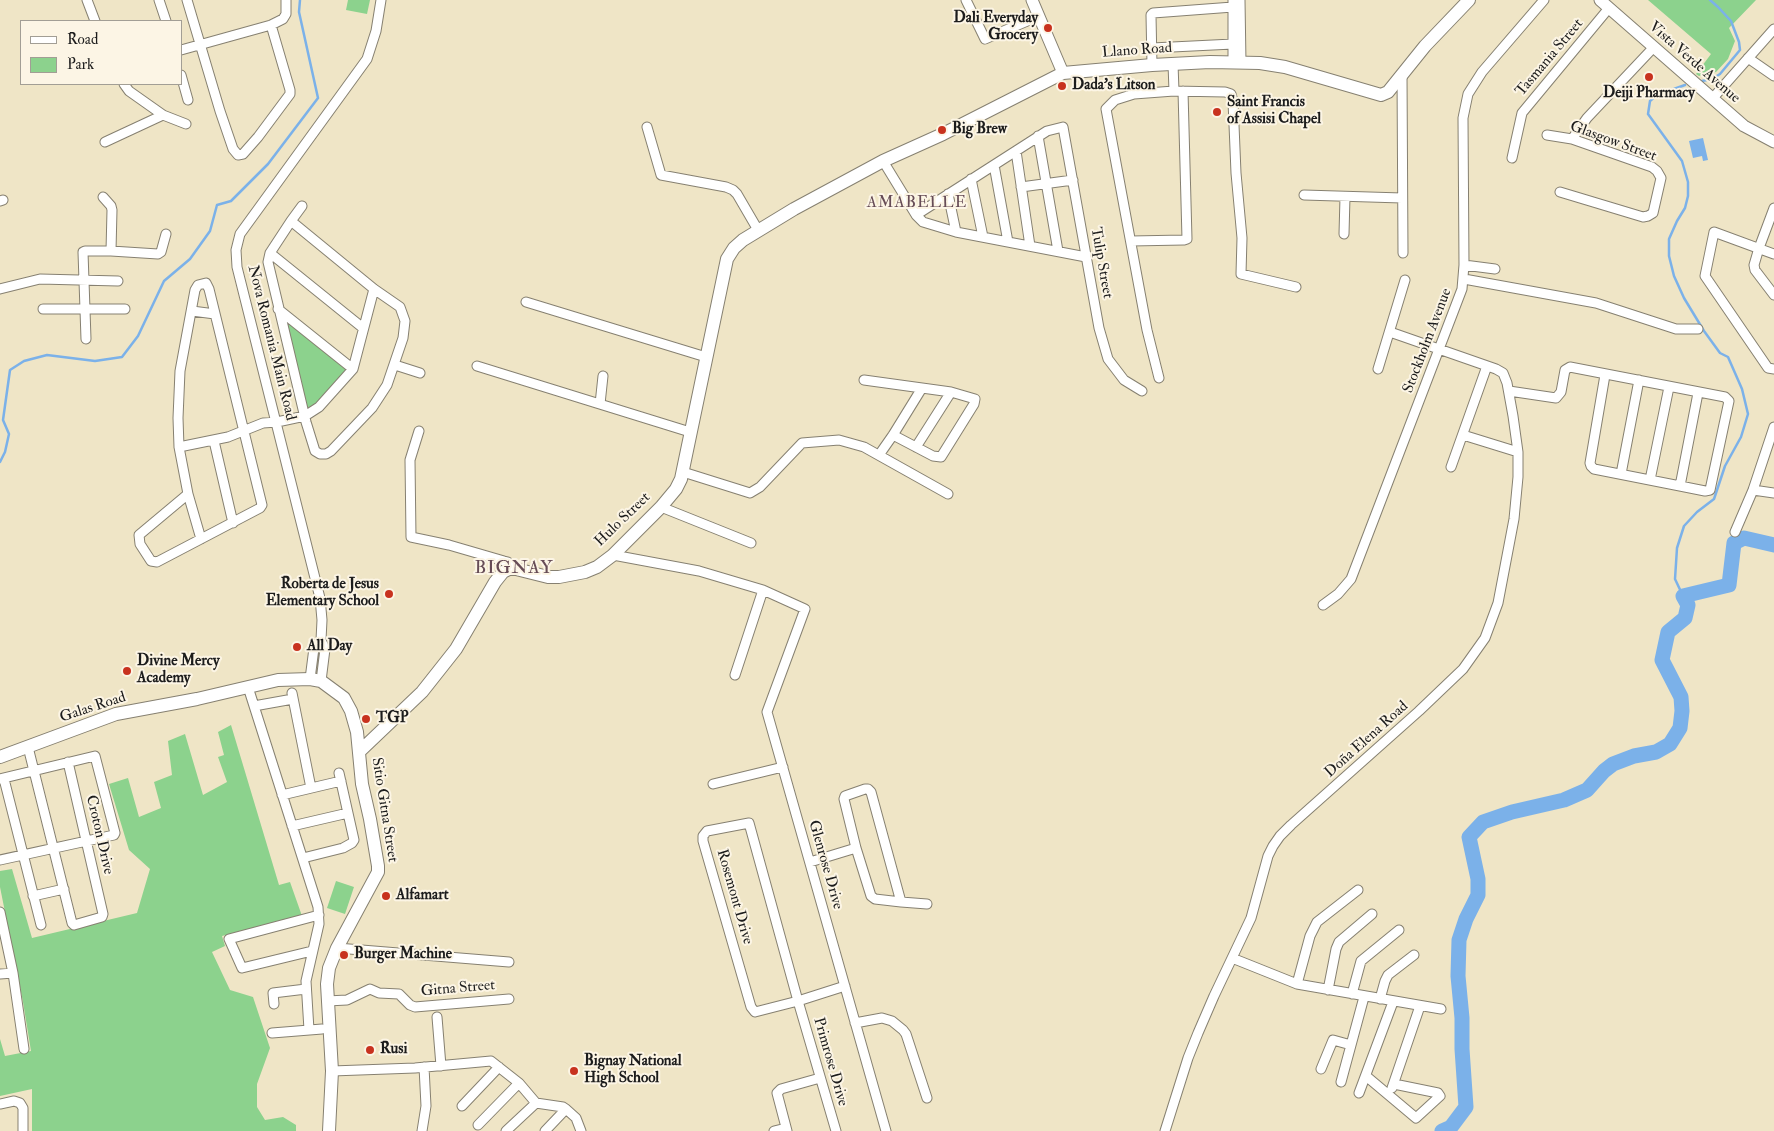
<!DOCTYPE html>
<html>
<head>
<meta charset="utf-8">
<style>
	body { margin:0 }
	#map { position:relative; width:1774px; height:1131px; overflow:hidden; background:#efe5c6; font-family:"IM FELL Double Pica",serif }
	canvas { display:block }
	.legend { position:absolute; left:20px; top:20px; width:162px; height:65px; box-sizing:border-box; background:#fcf5e5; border:1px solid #a29e95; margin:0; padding:6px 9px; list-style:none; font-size:15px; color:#1c1c1c }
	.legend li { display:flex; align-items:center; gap:10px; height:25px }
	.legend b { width:25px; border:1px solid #a29e95 }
</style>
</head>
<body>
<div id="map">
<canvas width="1774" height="1131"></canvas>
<ul class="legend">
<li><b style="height:6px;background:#fff"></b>Road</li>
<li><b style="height:14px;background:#8cd28d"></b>Park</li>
</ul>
</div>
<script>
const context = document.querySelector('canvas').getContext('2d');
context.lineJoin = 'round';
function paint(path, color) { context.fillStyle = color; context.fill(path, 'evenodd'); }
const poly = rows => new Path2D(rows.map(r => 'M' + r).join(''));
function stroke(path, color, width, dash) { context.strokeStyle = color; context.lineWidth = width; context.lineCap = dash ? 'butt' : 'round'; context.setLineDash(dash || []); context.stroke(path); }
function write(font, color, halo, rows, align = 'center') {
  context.font = font + ' "IM FELL Double Pica",serif'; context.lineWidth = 4; context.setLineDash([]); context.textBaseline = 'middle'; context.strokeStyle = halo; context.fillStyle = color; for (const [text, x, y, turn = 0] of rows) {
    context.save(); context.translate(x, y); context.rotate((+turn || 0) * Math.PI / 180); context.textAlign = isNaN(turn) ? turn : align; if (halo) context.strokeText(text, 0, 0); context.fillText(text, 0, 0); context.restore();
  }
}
const green = poly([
	[348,0,370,0,367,14,346,10],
	[1648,0,1756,0,1729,28,1735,41,1728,59,1716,72,1699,76,1696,74,1711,54],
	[284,318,349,370,307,414],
	[231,725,279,885,290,882,302,916,222,936,225,946,212,952,230,990,253,997,270,1048,257,1084,257,1107,265,1120,283,1117,296,1125,296,1131,32,1131,32,1089,0,1096,0,1039,5,1056,31,1051,23,1002,0,887,0,871,12,869,32,938,137,913,150,869,129,850,109,784,128,778,139,817,161,808,154,782,172,775,168,741,185,734,203,795,227,782,218,757,224,755,218,732],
	[336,881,354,887,345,914,327,908]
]);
const water = poly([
	[1703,138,1708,160,1703,161,1702,156,1693,158,1689,141]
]);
const stream = poly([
	[1702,81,1712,79,1720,74,1740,50,1739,42,1731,21,1718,7,1710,0],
	[0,462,5,452,9,434,3,420,10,370,24,361,47,355,95,361,122,357,138,336,164,281,190,259,210,231,217,205,231,201,268,164,318,98,299,12,300,0],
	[1683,596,1675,579,1677,548,1684,526,1697,512,1714,499,1725,466,1741,437,1748,414,1742,389,1728,357,1720,353,1704,331,1684,298,1674,276,1669,256,1669,239,1677,221,1685,208,1688,196,1688,182,1682,161,1648,114,1650,101,1657,95,1685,85]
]);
const river = poly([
	[1442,1131,1451,1127,1466,1107,1462,1049,1462,1018,1458,976,1459,940,1466,919,1478,895,1478,879,1469,837,1483,822,1512,812,1564,800,1587,790,1604,771,1613,764,1634,756,1656,752,1670,744,1680,728,1682,711,1681,697,1662,660,1668,632,1685,618,1688,605,1683,596,1729,585,1734,543,1744,538,1774,545]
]);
const minor = poly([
	[87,0,95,21],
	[159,0,166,21],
	[187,0,220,111,233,149,238,155,243,154,258,137,290,94,290,90,271,25],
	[966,0,985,39,1039,16],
	[1233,0,1233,62],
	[1240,0,1241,62],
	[1152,48,1233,44],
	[181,50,271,25,283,19,286,14,286,0],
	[1748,58,1774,76],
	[1173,64,1174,91],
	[1152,65,1151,15,1153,13,1233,7],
	[1402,74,1403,253],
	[181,75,188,100],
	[124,84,129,91,163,115,186,124],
	[1712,99,1774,29],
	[647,127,661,175,726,187,733,190,737,194,758,230],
	[1547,135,1572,139,1652,167,1657,171,1661,178,1653,213,1648,216,1643,217,1560,192],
	[1038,136,1058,251],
	[1572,139,1587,118,1653,48],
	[105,142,163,115],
	[1016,151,1030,246],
	[1512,158,1522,113,1609,8],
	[883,161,916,215,923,222,956,232,1086,257],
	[994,165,1008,242],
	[971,179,983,237],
	[1021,187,1073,180],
	[948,194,956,232],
	[1304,195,1402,198],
	[103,197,111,206,112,210,111,251],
	[0,201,3,200],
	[1774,208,1759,248,1754,265,1755,270,1774,295],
	[916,215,1047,131,1063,127,1099,328,1108,359,1124,380,1142,391],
	[291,221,374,289,400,307,405,321,403,338,387,385,372,408,331,451,326,454,320,454,315,451,306,422,268,262,270,253,291,221,302,206],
	[1344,234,1345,197],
	[1131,241,1184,240,1187,239,1183,91],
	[270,253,363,328],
	[1774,254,1714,232,1705,276,1768,368,1774,369],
	[1464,265,1495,269],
	[1464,279,1596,303,1676,329,1698,329],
	[0,289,40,279,118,281],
	[526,302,706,357],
	[43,309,125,309],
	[192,311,215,314],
	[86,339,83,252,85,251,111,251,158,254,161,252,166,234],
	[395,365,420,373],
	[477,366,690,432],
	[353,369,374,289],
	[1378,369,1405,280],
	[1159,378,1147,330,1106,109,1115,100,1134,94,1174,91,1225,92,1231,94,1233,101,1236,173,1242,238,1241,274,1296,287],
	[864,380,951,392,975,399,974,404,941,457,933,456,893,435],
	[1509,391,1556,398,1561,392,1565,370,1570,367,1725,397,1729,401,1710,490,1705,491,1680,486,1594,469,1591,466,1590,463,1605,375],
	[600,404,603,376],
	[419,431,410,460,411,537,449,545,504,561,508,562,514,569],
	[1463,435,1518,452],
	[214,441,233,523],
	[179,447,228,437,263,423,277,422,305,416,319,407,353,369,278,309],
	[916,447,951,392],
	[879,455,893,435,922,388],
	[1451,467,1487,366],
	[683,472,750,493,760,487,802,443,839,440,864,447,948,494],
	[1621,474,1639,380],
	[1650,480,1669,387],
	[1680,486,1698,393],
	[1753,490,1774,493],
	[188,494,139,535,140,544,151,561,157,562,260,508,262,505,209,289,206,283,198,285,195,290,180,371,178,418,179,447,188,494,201,539],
	[661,507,751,543],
	[1735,532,1753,490,1774,427],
	[613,555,699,571,763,590,805,609,767,712,886,1131],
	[1323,605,1338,594,1351,579,1462,289,1464,265,1463,118,1468,94,1482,72,1544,0],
	[735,675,763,590],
	[310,679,314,648,321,640],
	[321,681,325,649,321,640,322,620,320,598,237,267,236,250,240,234,367,59,376,31,381,0],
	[248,687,318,907,319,924,306,981,309,1030],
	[292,693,311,788],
	[254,706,293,699],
	[28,747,72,923,74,925,102,917,103,914,68,762],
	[0,779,95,756,115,833,114,835,0,860],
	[4,779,41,925],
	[713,784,783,767],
	[282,795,341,781],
	[292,826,348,813],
	[303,858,343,848,352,843,354,840,339,773],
	[810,862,856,848],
	[33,896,64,889],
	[901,902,871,792,868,789,865,789,845,796,844,799,856,848,871,896,875,899,901,902,927,904],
	[0,912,13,973,24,1049],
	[337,948,509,962],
	[312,951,242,968,229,939,319,915],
	[1232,958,1297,984,1441,1009],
	[0,974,13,973],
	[1297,984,1310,936,1317,922,1358,890],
	[1328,990,1336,949,1339,942,1372,914],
	[1352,994,1361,961,1399,930],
	[1380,999,1385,981,1388,975,1414,955],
	[327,1001,347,1000,370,989,379,993,399,994,410,1005,415,1007,509,999],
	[274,1004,273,993,306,989],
	[437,1017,441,1066],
	[855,1023,882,1018,892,1021,903,1030,906,1034,927,1098],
	[272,1033,322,1029],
	[1321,1069,1333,1040,1351,1045],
	[332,1071,415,1068,491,1061,519,1083,536,1103,563,1107,566,1109,576,1118,581,1131],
	[1366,1076,1416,1118,1440,1096,1438,1093,1394,1084],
	[1341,1082,1364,997],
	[1392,1088,1420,1006],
	[1359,1093,1393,1002],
	[0,1104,14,1101,20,1103,23,1108,23,1131],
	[462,1106,499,1067],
	[478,1125,519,1083],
	[422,1131,426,1106,424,1067],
	[506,1131,536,1103],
	[545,1131,566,1109],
	[774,1131,786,1128],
	[787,1131,777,1093,781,1089,820,1078],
	[836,1131,798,1001,749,823,707,831,703,836,703,841,751,1007,755,1012,798,1001,845,986],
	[1165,1131,1188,1058,1198,1033,1214,996,1251,918,1268,856,1273,846,1280,836,1291,825,1419,711,1463,669,1485,638,1498,603,1514,519,1518,477,1518,452,1513,416,1507,383,1503,373,1496,369,1390,332]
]);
const tertiary = poly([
	[1032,0,1063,73],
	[1600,0,1744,126,1774,142]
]);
const secondary = poly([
	[359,752,422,692,456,649,495,582,503,572,509,569,516,569,548,577,559,577,585,572,597,567,613,555,661,507,676,489,681,479,727,259,734,248,743,240,794,209,883,161,943,134,1063,73,1152,65,1210,62,1260,63,1285,67,1381,95,1388,92,1425,46,1469,0],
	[0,757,116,714,197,699,278,680,310,679,321,681,344,698,351,711,357,732,362,784,370,819,378,866,378,872,337,948,329,968,327,984,332,1071,329,1131]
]);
const markers = [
	[1048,28,5,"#c8321e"],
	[1649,77,5,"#c8321e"],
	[1062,86,5,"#c8321e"],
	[1217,112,5,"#c8321e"],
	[942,130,5,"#c8321e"],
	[389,594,5,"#c8321e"],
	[297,647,5,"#c8321e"],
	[127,671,5,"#c8321e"],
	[366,719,5,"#c8321e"],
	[386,896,5,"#c8321e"],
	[344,955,5,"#c8321e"],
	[370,1050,5,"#c8321e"],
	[574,1071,5,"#c8321e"]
];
const poiNames = [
	["Dali Everyday",1038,19,"right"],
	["Grocery",1038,36,"right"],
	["Dada's Litson",1072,86],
	["Deiji Pharmacy",1649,94,"center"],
	["Saint Francis",1227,103],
	["of Assisi Chapel",1227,120],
	["Big Brew",952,130],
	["Roberta de Jesus",379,585,"right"],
	["Elementary School",379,602,"right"],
	["All Day",307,647],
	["Divine Mercy",137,662],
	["Academy",137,679],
	["TGP",376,719],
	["Alfamart",396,896],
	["Burger Machine",354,955],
	["Rusi",380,1050],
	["Bignay National",584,1062],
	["High School",584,1079]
];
const streetNames = [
	["Llano Road",1137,51,-4],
	["Tasmania Street",1550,58,-50],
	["Vista Verde Avenue",1694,63,41],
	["Glasgow Street",1613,142,20],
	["Tulip Street",1101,263,80],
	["Stockholm Avenue",1428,341,-69],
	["Nova Romania Main Road",271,343,76],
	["Hulo Street",623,520,-44],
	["Galas Road",93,708,-18],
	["Doña Elena Road",1367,740,-42],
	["Sitio Gitna Street",384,810,81],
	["Croton Drive",99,835,77],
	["Glenrose Drive",825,865,74],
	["Rosemont Drive",734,897,74],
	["Gitna Street",458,989,-5],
	["Primrose Drive",830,1062,74]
];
const neighbourhoodNames = [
	["AMABELLE",917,204]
];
const quarterNames = [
	["BIGNAY",514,569]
];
paint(green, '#8cd28d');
paint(water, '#7bb1e9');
stroke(stream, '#7bb1e9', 2.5);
stroke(river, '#7bb1e9', 15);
stroke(minor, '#868071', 11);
stroke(tertiary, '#868071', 13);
stroke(secondary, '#868071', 14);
stroke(minor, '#fff', 9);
stroke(tertiary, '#fff', 11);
stroke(secondary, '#fff', 12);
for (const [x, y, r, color] of markers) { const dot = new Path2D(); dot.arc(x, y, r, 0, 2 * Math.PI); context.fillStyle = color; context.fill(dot); stroke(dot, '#fcf5e5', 2); }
write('bold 15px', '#1c1c1c', '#fcf5e5', poiNames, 'left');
write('15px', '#1c1c1c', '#fcf5e5', streetNames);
context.letterSpacing = '1px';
write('16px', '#664c56', '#fcf5e5', neighbourhoodNames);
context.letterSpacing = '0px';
context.letterSpacing = '1px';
write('18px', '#664c56', '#fcf5e5', quarterNames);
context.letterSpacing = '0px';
</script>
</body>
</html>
